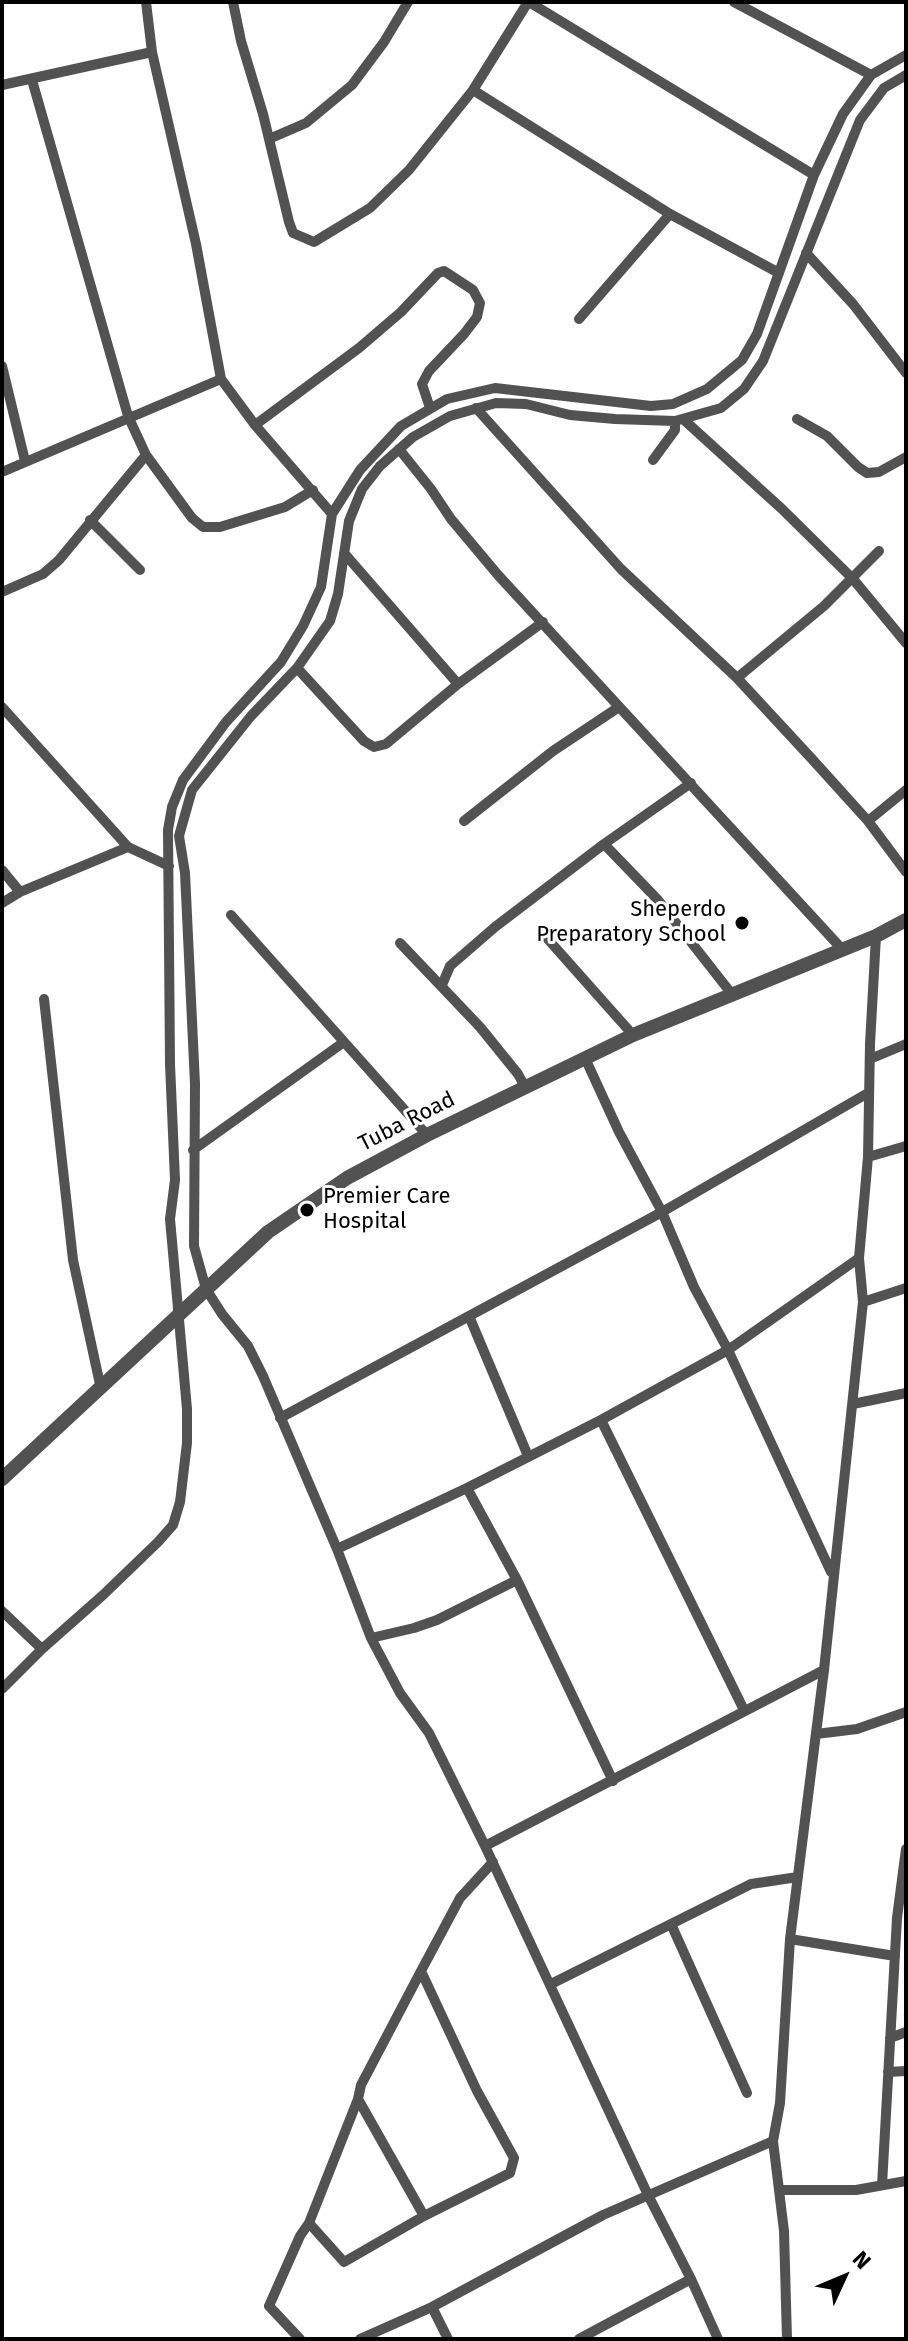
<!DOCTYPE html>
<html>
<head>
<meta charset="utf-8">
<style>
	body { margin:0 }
	#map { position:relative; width:908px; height:2341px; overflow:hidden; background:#fff; font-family:"Fira Sans",sans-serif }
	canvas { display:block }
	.frame { position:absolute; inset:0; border:4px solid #000; pointer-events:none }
	.north { position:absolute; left:804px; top:2237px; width:80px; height:80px; -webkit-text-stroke:6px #fff; paint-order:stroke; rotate:46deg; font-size:22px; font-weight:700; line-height:32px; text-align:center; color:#000 }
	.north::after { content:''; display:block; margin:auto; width:28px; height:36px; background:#000; clip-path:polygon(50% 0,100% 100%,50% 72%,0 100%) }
</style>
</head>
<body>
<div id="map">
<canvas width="908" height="2341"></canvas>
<div class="frame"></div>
<div class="north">N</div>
</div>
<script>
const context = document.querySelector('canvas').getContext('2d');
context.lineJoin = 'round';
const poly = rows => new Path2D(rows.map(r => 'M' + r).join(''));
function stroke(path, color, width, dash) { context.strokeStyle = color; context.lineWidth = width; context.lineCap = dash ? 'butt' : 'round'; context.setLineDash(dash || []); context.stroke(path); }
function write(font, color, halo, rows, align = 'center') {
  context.font = font + ' "Fira Sans",sans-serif'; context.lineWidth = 6; context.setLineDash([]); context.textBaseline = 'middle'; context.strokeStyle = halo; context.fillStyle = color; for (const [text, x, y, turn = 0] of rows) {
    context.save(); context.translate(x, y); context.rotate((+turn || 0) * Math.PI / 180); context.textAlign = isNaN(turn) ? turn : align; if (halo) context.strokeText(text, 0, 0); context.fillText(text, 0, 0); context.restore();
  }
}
const minor = poly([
	[146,2,152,52,196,244,221,379,255,425,332,514],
	[233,2,241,41,263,114,289,222,293,233,314,242,370,208,409,170,473,90,528,2],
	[529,2,814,175],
	[734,2,871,75],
	[32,80,128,416,146,455,192,518,203,527,220,527,285,507,313,490],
	[2,85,152,52],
	[473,90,670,214,779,273],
	[269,139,306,123,352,85,384,42,408,2],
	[806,253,853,304,906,373],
	[579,319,670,214],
	[2,366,25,461],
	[476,408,621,569,737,678,812,759,868,821,906,872],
	[683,419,782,509,853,579,906,643],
	[797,419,827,436,858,467,867,473,879,472,906,457],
	[255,425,359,348,401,312,438,273,444,271,473,290,480,303,477,317,464,334,429,371,422,384,430,408],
	[399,449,431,489,451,519,498,575,841,948],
	[653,460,675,430,675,421],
	[2,472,221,379],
	[90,520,140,570],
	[344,553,458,684],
	[2,592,43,574,59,560,146,455],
	[297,668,364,741,374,747,386,744,458,684,543,622],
	[737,678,824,606,879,551],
	[2,707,128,847,169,866],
	[464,821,553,751,619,707],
	[868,821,906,790],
	[604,844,658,900,731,993],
	[2,870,20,892],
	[2,903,20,892,128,847],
	[231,915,427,1135],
	[546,937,633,1035],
	[400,943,480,1027,518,1074,525,1087],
	[442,985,450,966,495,927,604,844,691,783],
	[44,999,73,1260,101,1389],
	[585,1058,619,1132,662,1212,694,1287,728,1350,831,1572],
	[870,1059,906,1044],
	[193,1150,344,1042],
	[868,1157,906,1146],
	[863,1302,906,1288],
	[469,1316,528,1456],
	[853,1404,906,1393],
	[280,1418,662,1212,868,1093],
	[601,1420,744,1710],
	[467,1488,517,1580,613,1781],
	[337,1549,467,1488,601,1420,728,1350,859,1258],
	[2,1611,42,1649],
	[371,1638,414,1628,437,1620,517,1580],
	[2,1689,42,1649,103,1595,158,1542,173,1525,180,1502,187,1443,187,1409,170,1219,175,1180,170,1064,168,830,172,807,183,780,226,722,281,662,303,626,321,587,332,514,360,470,401,426,447,399,495,388,651,406,673,404,707,389,742,360,757,334,814,175,843,114,871,75,906,55],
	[816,1734,857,1729,906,1712],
	[485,1846,824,1670],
	[671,1924,747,2093],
	[790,1939,895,1956],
	[421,1971,361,2085,358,2099,424,2216],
	[551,1984,751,1884,798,1877],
	[890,2038,906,2032],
	[888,2072,906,2071],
	[882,2185,897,1918,906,1849],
	[779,2190,856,2190,906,2181],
	[309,2223,344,2262,424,2216,510,2173,514,2158,477,2091,421,1971,460,1898,493,1862],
	[432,2307,448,2339],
	[300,2339,269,2306,300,2236,309,2223,358,2099],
	[360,2339,432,2307,603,2215,773,2141],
	[579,2339,691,2279],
	[718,2339,691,2279,648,2195,485,1846,429,1733,400,1693,371,1638,337,1549,263,1376,248,1346,222,1314,206,1289,194,1246,195,1084,185,873,179,836,192,790,251,716,297,668,330,621,338,594,349,521,362,489,380,466,413,437,450,416,496,403,526,404,570,415,615,419,675,421,721,408,744,389,763,361,860,120,884,88,906,75],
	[787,2339,784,2231,773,2141,780,2103,790,1939,824,1670,863,1302,859,1258,868,1157,870,1044,876,936]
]);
const tertiary = poly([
	[2,1479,268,1232,347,1178,427,1135,633,1035,876,936,906,920]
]);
const markers = [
	[742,923,8,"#000"],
	[307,1210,8,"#000"]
];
const poiNames = [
	["Sheperdo",726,910],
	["Preparatory School",726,935],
	["Premier Care",323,1197,"left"],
	["Hospital",323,1222,"left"]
];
const streetNames = [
	["Tuba Road",407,1122,-27]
];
stroke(minor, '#525252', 10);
stroke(tertiary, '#525252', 14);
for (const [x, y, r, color] of markers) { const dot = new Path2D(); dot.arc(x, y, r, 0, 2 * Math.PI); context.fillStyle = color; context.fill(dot); stroke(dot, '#fff', 3); }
write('22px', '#000', '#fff', poiNames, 'right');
write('22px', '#000', '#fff', streetNames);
</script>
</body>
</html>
